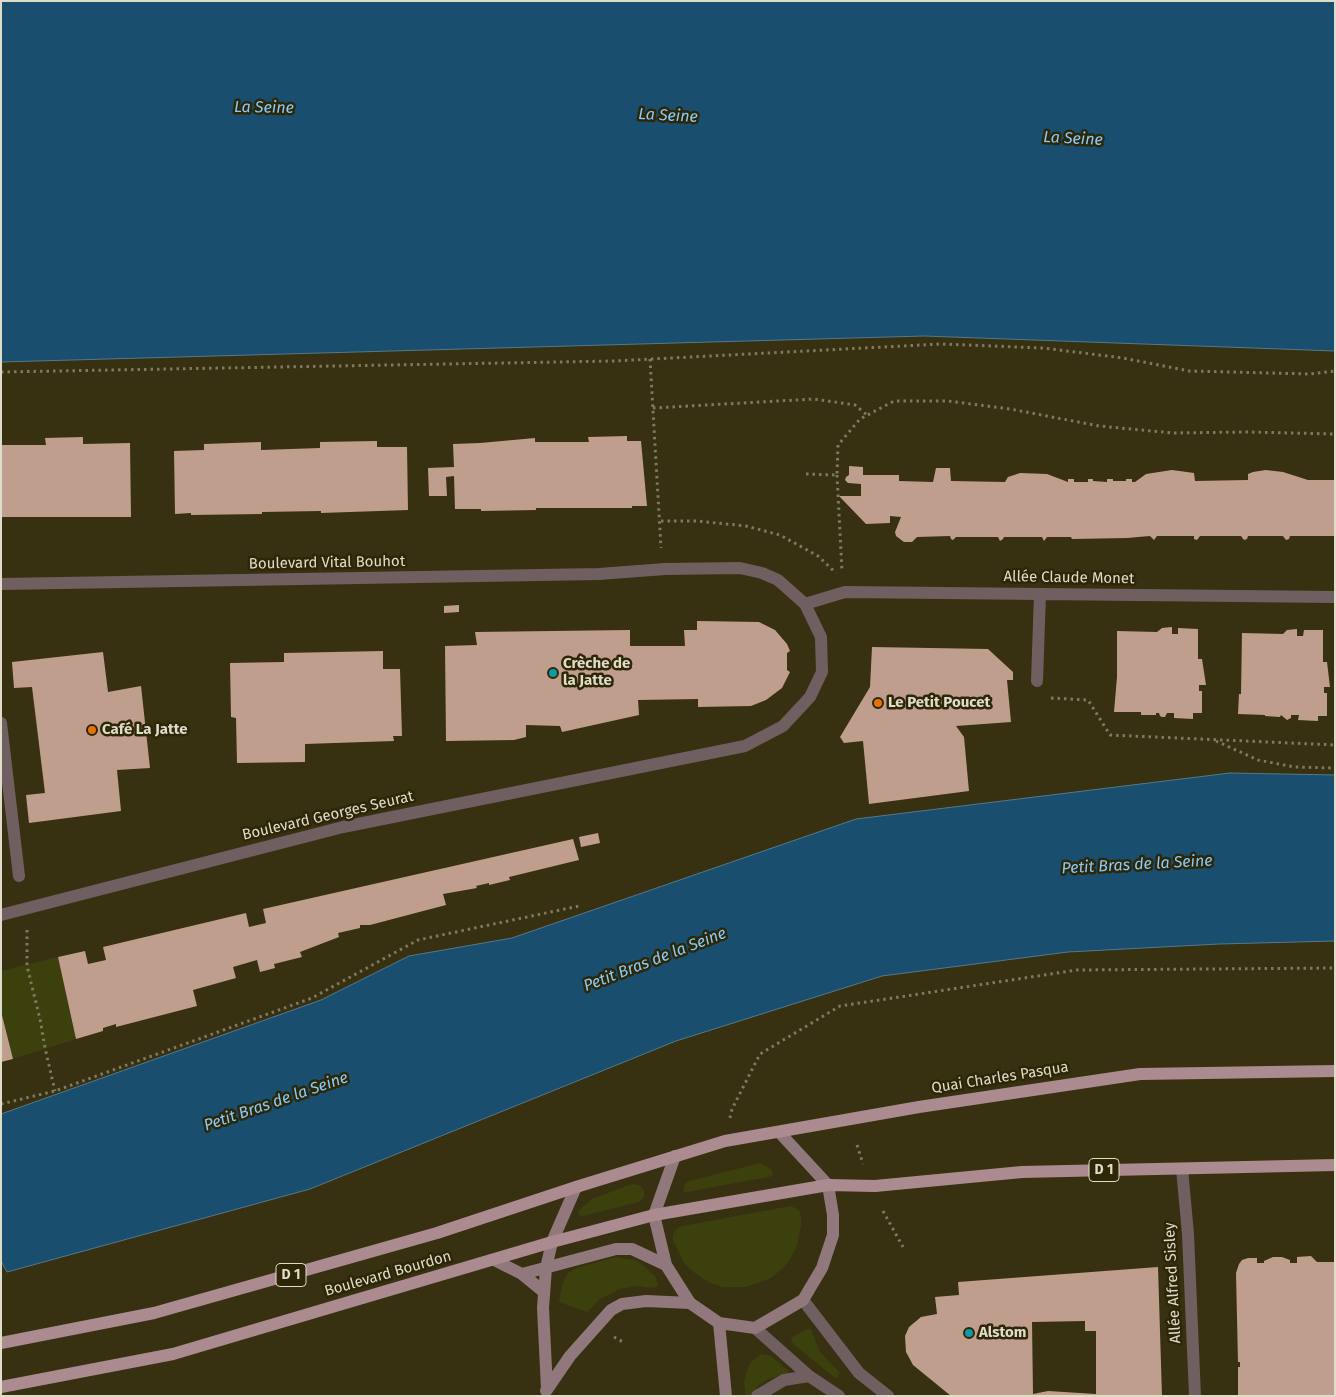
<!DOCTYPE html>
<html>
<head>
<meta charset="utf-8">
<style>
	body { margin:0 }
	#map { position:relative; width:1336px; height:1397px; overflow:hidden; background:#373112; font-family:"Fira Sans",sans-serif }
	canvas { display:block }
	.frame { position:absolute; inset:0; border:2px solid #dfdcca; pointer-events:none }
</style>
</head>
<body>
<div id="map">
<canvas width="1336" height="1397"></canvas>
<div class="frame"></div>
</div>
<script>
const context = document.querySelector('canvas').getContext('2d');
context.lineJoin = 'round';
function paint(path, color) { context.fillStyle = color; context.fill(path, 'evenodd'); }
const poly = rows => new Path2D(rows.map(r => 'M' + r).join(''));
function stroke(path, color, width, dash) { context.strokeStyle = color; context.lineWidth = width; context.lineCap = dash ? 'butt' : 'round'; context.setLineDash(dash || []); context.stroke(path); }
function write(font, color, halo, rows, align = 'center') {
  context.font = font + ' "Fira Sans",sans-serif'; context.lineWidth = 5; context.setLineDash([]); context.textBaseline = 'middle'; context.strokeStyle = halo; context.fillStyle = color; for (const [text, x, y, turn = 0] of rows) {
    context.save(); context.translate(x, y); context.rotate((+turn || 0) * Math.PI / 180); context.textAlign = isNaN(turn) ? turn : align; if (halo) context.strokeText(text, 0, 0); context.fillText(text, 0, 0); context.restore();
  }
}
const green = poly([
	[58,957,76,1039,13,1059,1,1008,1,971],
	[760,1163,772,1170,773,1176,687,1192,683,1191,685,1184,689,1181],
	[632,1184,639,1185,644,1190,644,1197,639,1202,583,1216,578,1215,579,1210,592,1199],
	[791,1206,799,1210,801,1216,801,1225,797,1245,792,1256,784,1267,771,1278,746,1287,722,1287,708,1282,696,1274,684,1263,673,1240,673,1235,676,1229,682,1226],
	[615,1257,635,1260,643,1265,656,1277,658,1286,653,1288,637,1286,620,1289,600,1299,587,1312,559,1302,562,1284,568,1273,577,1268],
	[807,1329,811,1330,820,1352,840,1373,836,1379,792,1343,791,1338],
	[761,1354,771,1356,789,1371,787,1373,768,1379,760,1384,749,1396,746,1396,744,1383,746,1372,751,1362]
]);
const water = poly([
	[1,1,1335,1,1335,351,924,336,1,362,1,1],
	[1230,773,1335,775,1335,941,1219,944,1068,952,882,976,676,1041,310,1189,7,1272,1,1261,1,1114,321,1000,409,956,512,938,856,819,1230,773]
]);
const building = poly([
	[627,436,627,441,641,441,647,506,632,506,632,508,536,508,536,510,481,511,481,509,455,509,454,476,446,477,447,496,429,496,428,468,454,467,453,444,480,443,535,438,535,442,589,442,588,437],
	[83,437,83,444,130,443,131,517,2,517,1,445,46,445,45,438],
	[377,441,377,447,407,447,408,510,321,513,321,511,262,512,262,514,191,515,191,513,175,514,174,451,204,450,204,444,261,442,261,450,320,448,320,442],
	[849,466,863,467,863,475,899,475,899,481,933,482,936,468,950,468,951,481,1005,482,1008,477,1020,473,1047,474,1068,482,1068,479,1074,479,1074,482,1088,482,1088,479,1093,479,1093,481,1107,482,1107,479,1113,479,1113,481,1126,481,1126,479,1132,479,1132,482,1135,482,1146,474,1172,470,1194,473,1195,481,1248,480,1248,474,1253,472,1266,470,1283,472,1308,480,1335,480,1335,536,1290,536,1289,539,1286,540,1283,536,1248,536,1247,539,1244,540,1241,536,1200,536,1197,540,1194,539,1194,536,1157,536,1154,540,1150,536,1127,538,1072,539,1071,537,1047,537,1044,541,1042,537,1004,537,1003,539,1000,541,998,537,956,537,953,540,951,539,950,536,917,537,912,542,904,542,896,536,895,532,901,517,890,516,890,523,866,524,839,496,861,496,861,484,848,483,845,480,846,477,849,475],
	[459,605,459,612,444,613,444,606],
	[697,621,759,622,775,630,787,644,790,651,787,653,787,670,790,672,782,688,766,700,751,706,698,707,698,699,638,700,639,715,562,732,560,726,526,725,526,737,514,740,446,741,445,646,477,645,475,632,630,630,630,646,685,646,684,630,697,630],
	[1172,627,1172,634,1178,634,1178,628,1198,629,1198,659,1202,659,1206,685,1199,685,1199,691,1202,691,1202,713,1193,713,1193,719,1174,718,1174,713,1167,713,1165,717,1162,717,1160,716,1159,713,1156,713,1156,715,1141,715,1141,712,1114,712,1117,677,1117,631,1157,632,1162,628],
	[1297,629,1297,636,1303,636,1304,630,1323,630,1323,662,1327,662,1330,687,1324,687,1324,693,1327,693,1327,716,1318,716,1318,721,1298,720,1299,715,1291,715,1291,718,1287,720,1281,715,1280,717,1265,716,1265,715,1238,714,1239,694,1241,694,1242,633,1283,634,1287,630],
	[872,647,988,649,1013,672,1013,680,1007,680,1011,722,956,726,964,737,969,791,869,804,863,741,844,743,840,737,870,687],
	[383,651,383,669,400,669,402,736,393,736,394,741,305,744,305,762,237,763,236,718,231,717,230,663,284,662,284,653],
	[103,652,108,692,141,686,150,768,117,770,121,811,29,823,26,795,45,793,32,687,14,688,12,662],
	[598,833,600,843,581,847,579,837],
	[573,839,579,860,509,877,510,880,489,885,489,883,476,886,477,888,443,894,446,905,370,925,360,925,360,928,338,933,339,937,300,952,302,957,274,964,275,968,260,972,257,960,233,967,236,978,193,990,197,1006,116,1027,116,1024,103,1028,103,1031,76,1039,58,957,85,951,88,964,106,960,103,947,246,913,249,927,266,923,263,909],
	[1,1011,13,1059,1,1062],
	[1311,1256,1317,1262,1335,1262,1335,1396,1238,1396,1238,1367,1240,1367,1240,1362,1238,1362,1236,1273,1239,1264,1242,1260,1248,1258,1257,1258,1257,1263,1264,1263,1264,1261,1273,1257,1282,1257,1290,1260,1290,1263,1297,1263,1297,1257],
	[1158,1267,1162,1396,1096,1396,1096,1331,1085,1331,1085,1321,1032,1322,1033,1394,1048,1391,1096,1394,1096,1396,951,1396,913,1365,906,1352,905,1336,909,1327,921,1317,937,1314,935,1297,959,1295,958,1282]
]);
const path = poly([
	[650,359,661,548],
	[1,372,614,361,941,344,1043,348,1123,358,1189,371,1310,374,1335,371],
	[653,408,814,399,855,405,867,415],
	[806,474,837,475,838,445,860,419,894,401,948,401,1010,409,1099,426,1173,433,1247,432,1335,434],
	[837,475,842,571],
	[661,521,697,521,746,526,780,535,818,556,836,573],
	[1051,698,1088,700,1110,735,1335,745],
	[1216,741,1258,760,1294,767,1335,768],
	[27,930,27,966,40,1019,45,1048,55,1091],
	[1,1104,55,1091,312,998,418,940,579,906],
	[730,1118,732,1109,760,1054,840,1006,1077,970,1335,968],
	[857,1145,863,1164],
	[883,1211,903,1247],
	[614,1337,625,1343]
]);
const street = poly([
	[1,584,599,574,665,569,740,568,762,573,778,580,805,604,821,637,822,672,810,697,783,726,745,746,343,827,1,915],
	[805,604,845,592,1335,597],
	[1037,681,1040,594],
	[1,723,19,876],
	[1182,1169,1188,1234,1195,1396],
	[803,1300,859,1373,888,1396],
	[755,1328,809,1376,839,1396],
	[757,1396,784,1380,809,1376]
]);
const secondary = poly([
	[675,1156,654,1215,666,1265,690,1303,719,1323,755,1328,803,1300,822,1268,833,1235,833,1215,828,1185,779,1132],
	[494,1260,522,1274,544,1292],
	[522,1274,616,1249,632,1249,666,1265],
	[719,1323,726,1396],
	[547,1389,543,1308,546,1268,552,1242,576,1187],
	[546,1391,570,1356,611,1310,622,1304,646,1301,690,1303]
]);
const primary = poly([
	[1,1343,154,1313,437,1233,576,1187,725,1141,919,1107,1140,1074,1335,1071],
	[1,1387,173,1354,552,1242,654,1215,828,1185,875,1186,1022,1172,1335,1165]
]);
const markers = [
	[553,673,5,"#0f9aa8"],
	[878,703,5,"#e8710a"],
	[92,730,5,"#e8710a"],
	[969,1333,5,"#0f9aa8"]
];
const shields = [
	[1104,1170,30],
	[291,1275,30]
];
const shieldNames = [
	["D 1",1104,1170],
	["D 1",291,1275]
];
const streetNames = [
	["Boulevard Vital Bouhot",327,563,-1],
	["Allée Claude Monet",1069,578,1],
	["Boulevard Georges Seurat",328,816,-13],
	["Quai Charles Pasqua",1000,1078,-9],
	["Boulevard Bourdon",388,1274,-16],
	["Allée Alfred Sisley",1173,1283,-93]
];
const poiNames = [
	["Crèche de",563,664],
	["la Jatte",563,681],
	["Le Petit Poucet",888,703],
	["Café La Jatte",102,730],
	["Alstom",979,1333]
];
const waterNames = [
	["La Seine",264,108,1],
	["La Seine",668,116,3],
	["La Seine",1073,139,3],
	["Petit Bras de la Seine",1137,865,-3],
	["Petit Bras de la Seine",655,960,-21],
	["Petit Bras de la Seine",276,1102,-19]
];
paint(green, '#3c400c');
paint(water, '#194e6e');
stroke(water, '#54798a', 1);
paint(building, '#c09e8d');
stroke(path, '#7e7960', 3, [2.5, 4]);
stroke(street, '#6f5f61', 12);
stroke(secondary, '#91787c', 12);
stroke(primary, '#ac8b90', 12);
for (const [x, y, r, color] of markers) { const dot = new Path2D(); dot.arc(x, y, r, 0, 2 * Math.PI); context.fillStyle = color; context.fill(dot); stroke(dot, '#2d2708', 2); }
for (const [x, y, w] of shields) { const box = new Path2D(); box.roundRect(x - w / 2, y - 11.5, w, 23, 4); context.fillStyle = '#2d2708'; context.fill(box); stroke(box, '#dfdcca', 1); }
write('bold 14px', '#dfdcca', null, shieldNames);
write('15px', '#dfdcca', '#2d2708', streetNames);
write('bold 15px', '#dfdcca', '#2d2708', poiNames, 'left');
write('italic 16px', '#88cbfa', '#2d2708', waterNames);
</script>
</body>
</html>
